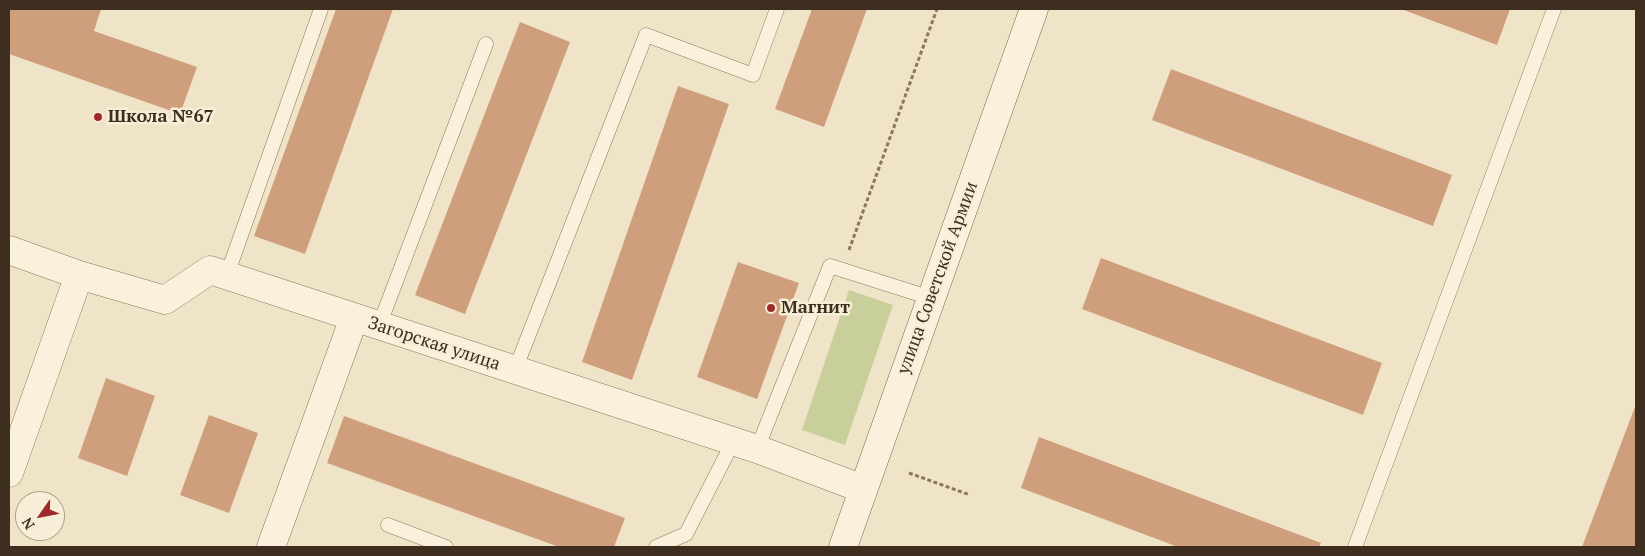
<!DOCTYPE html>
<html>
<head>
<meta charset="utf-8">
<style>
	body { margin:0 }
	#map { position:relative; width:1645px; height:556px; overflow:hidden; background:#f0e4c8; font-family:"PT Serif",serif }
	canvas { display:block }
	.frame { position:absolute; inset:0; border:10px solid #3d2e20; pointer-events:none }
	.north { position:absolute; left:15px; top:491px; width:50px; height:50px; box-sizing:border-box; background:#f7eed8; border:1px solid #ada18e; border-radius:50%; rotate:237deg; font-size:14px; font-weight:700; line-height:20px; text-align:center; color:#3d2e20 }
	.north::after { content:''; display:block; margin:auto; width:18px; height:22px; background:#9e2a2b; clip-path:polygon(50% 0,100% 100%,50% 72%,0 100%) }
</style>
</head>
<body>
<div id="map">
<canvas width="1645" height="556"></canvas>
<div class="frame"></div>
<div class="north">N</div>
</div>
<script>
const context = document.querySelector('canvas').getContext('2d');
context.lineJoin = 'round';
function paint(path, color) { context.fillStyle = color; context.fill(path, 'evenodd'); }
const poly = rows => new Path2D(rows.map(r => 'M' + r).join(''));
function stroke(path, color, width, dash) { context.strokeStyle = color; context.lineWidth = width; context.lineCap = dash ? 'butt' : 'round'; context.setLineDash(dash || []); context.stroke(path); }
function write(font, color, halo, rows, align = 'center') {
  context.font = font + ' "PT Serif",serif'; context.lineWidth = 5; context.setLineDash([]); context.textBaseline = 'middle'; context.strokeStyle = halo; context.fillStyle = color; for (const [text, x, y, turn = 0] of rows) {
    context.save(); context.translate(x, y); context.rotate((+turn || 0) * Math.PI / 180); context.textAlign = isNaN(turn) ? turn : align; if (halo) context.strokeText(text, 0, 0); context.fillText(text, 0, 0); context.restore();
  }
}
const green = poly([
	[849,290,893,305,845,445,802,430]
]);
const building = poly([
	[9,9,101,9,94,31,197,67,180,114,9,54],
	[336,9,393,9,305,254,254,236],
	[812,9,867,9,824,127,775,109],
	[1401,9,1510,9,1497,45],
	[520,22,570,42,465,314,415,295],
	[1171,69,1452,175,1433,226,1152,120],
	[678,86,729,104,632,380,582,362],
	[1101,258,1382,363,1363,415,1082,309],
	[738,262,799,283,757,399,697,377],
	[106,378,155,396,127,476,78,458],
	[1636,404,1636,547,1582,547],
	[209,415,258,433,229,513,180,495],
	[344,416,625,518,614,547,559,547,327,463],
	[1039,437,1321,543,1319,547,1178,547,1021,488]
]);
const path = poly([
	[849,250,937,9],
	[909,473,970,495]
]);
const service = poly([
	[227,275,321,9],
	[379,326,486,44],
	[515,370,646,35,753,75,777,9],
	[757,449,830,266,931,298],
	[388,525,446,547],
	[656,547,686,534,733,442],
	[1355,547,1554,9]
]);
const minor = poly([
	[9,250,79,275,165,300,210,270,757,449,863,489],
	[9,473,79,275],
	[271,547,354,318]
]);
const secondary = poly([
	[843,547,1034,9]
]);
const markers = [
	[98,117,5,"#9e2a2b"],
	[771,308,5,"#9e2a2b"]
];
const poiNames = [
	["Школа №67",108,117],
	["Магнит",781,308]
];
const streetNames = [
	["улица Советской Армии",938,278,-70],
	["Загорская улица",434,344,18]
];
paint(green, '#c9cf9b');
paint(building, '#cf9f7d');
stroke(service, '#8d765c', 15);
stroke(minor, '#8d765c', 29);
stroke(secondary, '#6f573f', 29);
stroke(path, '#8d765c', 3, [4, 2.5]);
stroke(service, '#faf1dc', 14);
stroke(minor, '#faf1dc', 28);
stroke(secondary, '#faf1dc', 28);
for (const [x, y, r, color] of markers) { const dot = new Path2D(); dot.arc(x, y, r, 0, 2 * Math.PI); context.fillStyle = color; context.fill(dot); stroke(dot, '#f7eed8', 2); }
write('bold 18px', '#3d2e20', '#f7eed8', poiNames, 'left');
write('18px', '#3d2e20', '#f7eed8', streetNames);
</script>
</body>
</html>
